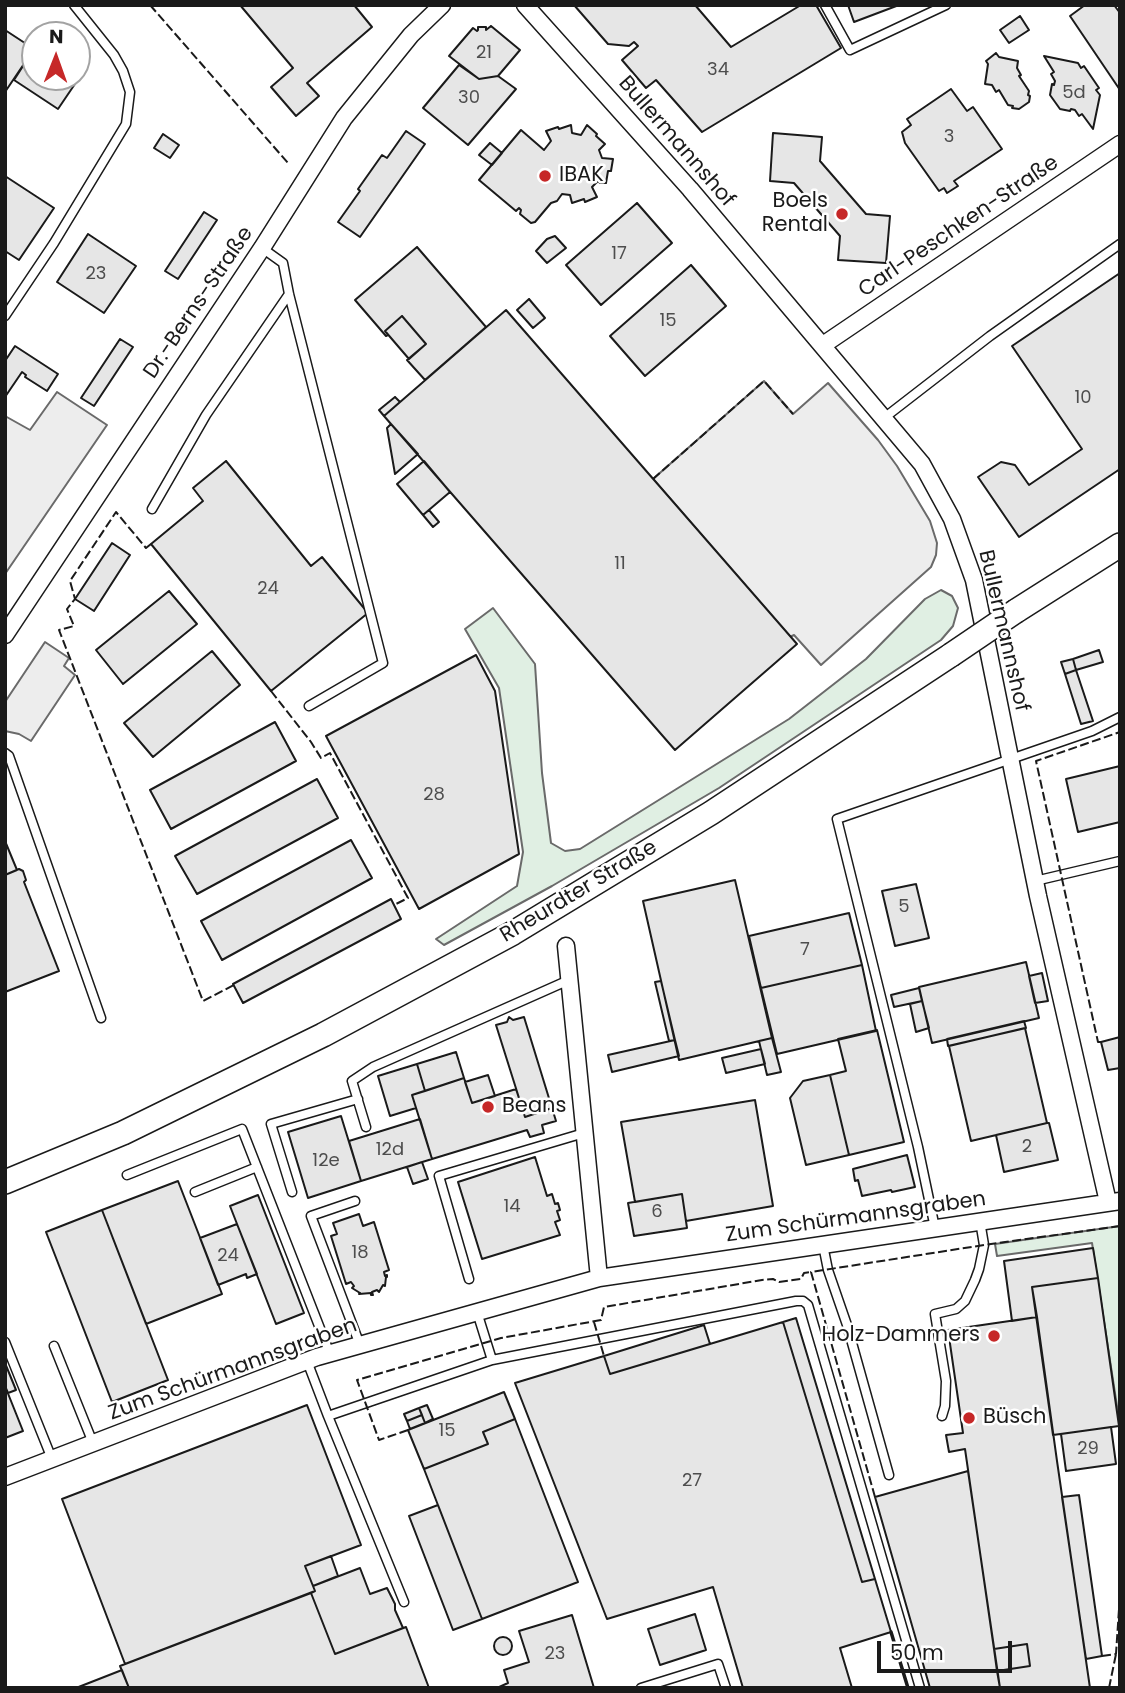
<!DOCTYPE html>
<html>
<head>
<meta charset="utf-8">
<style>
	body { margin:0 }
	#map { position:relative; width:1125px; height:1693px; overflow:hidden; background:#fff; font-family:Poppins,sans-serif }
	canvas { display:block }
	.frame { position:absolute; inset:0; border:7px solid #1a1a1a; pointer-events:none }
	.north { position:absolute; left:21px; top:21px; width:70px; height:70px; box-sizing:border-box; background:#fff; border:2px solid #a3a3a3; border-radius:50%; rotate:1deg; font-size:19px; font-weight:700; line-height:28px; text-align:center; color:#1a1a1a }
	.north::after { content:''; display:block; margin:auto; width:24px; height:32px; background:#c62828; clip-path:polygon(50% 0,100% 100%,50% 72%,0 100%) }
	.scale { position:absolute; left:877px; top:1641px; width:135px; height:32px; box-sizing:border-box; border:4px solid #1a1a1a; border-top:0; padding-left:9px; font-size:21px; line-height:24px; white-space:nowrap; color:#1a1a1a; -webkit-text-stroke:5px #fff; paint-order:stroke }
</style>
</head>
<body>
<div id="map">
<canvas width="1125" height="1693"></canvas>
<div class="frame"></div>
<div class="north">N</div>
<div class="scale">50 m</div>
</div>
<script>
const context = document.querySelector('canvas').getContext('2d');
context.lineJoin = 'round';
function paint(path, color) { context.fillStyle = color; context.fill(path, 'evenodd'); }
const poly = rows => new Path2D(rows.map(r => 'M' + r).join(''));
function stroke(path, color, width, dash) { context.strokeStyle = color; context.lineWidth = width; context.lineCap = dash ? 'butt' : 'round'; context.setLineDash(dash || []); context.stroke(path); }
function write(font, color, halo, rows, align = 'center') {
  context.font = font + ' Poppins,sans-serif'; context.lineWidth = 5; context.setLineDash([]); context.textBaseline = 'middle'; context.strokeStyle = halo; context.fillStyle = color; for (const [text, x, y, turn = 0] of rows) {
    context.save(); context.translate(x, y); context.rotate((+turn || 0) * Math.PI / 180); context.textAlign = isNaN(turn) ? turn : align; if (halo) context.strokeText(text, 0, 0); context.fillText(text, 0, 0); context.restore();
  }
}
const green = poly([
	[941,590,952,596,958,608,953,626,941,640,719,788,552,886,444,945,436,939,517,886,523,852,499,688,465,629,493,608,535,664,542,773,551,843,565,851,580,849,789,719,866,659,925,599,941,590],
	[1120,1226,1120,1426,1092,1243,997,1256,995,1244,1120,1226]
]);
const parking = poly([
	[764,381,793,414,828,383,878,440,897,466,930,521,937,543,936,555,931,567,821,665,794,635,790,637,653,479,764,381],
	[57,392,107,425,5,574,5,416,30,430,57,392],
	[45,642,69,658,64,666,75,675,31,741,19,734,5,731,5,702,45,642]
]);
const building = poly([
	[240,5,354,5,372,27,307,83,319,96,296,116,271,87,293,68,240,5],
	[574,5,695,5,731,47,801,5,816,5,841,48,702,132,656,80,646,88,622,60,638,46,634,42,629,46,608,44,574,5],
	[848,5,899,5,854,22,848,5],
	[1085,5,1114,5,1120,13,1120,90,1070,16,1085,5],
	[1020,16,1029,30,1009,43,1000,30,1020,16],
	[491,26,520,50,498,76,479,79,449,56,473,28,477,31,478,30,478,27,486,27,486,30,491,26],
	[5,30,34,49,5,92,5,30],
	[34,49,35,77,79,78,58,109,14,80,34,49],
	[996,53,999,57,1018,61,1017,68,1021,75,1019,76,1029,91,1028,95,1030,96,1029,102,1019,109,1012,108,1013,106,1008,105,999,90,996,92,992,85,985,84,988,64,986,61,996,53],
	[1044,56,1078,63,1081,68,1084,66,1099,88,1096,90,1100,95,1093,129,1082,114,1079,116,1075,110,1071,109,1070,111,1060,109,1050,95,1052,84,1054,85,1055,81,1051,74,1054,72,1044,56],
	[459,65,479,79,498,76,516,89,468,145,423,108,459,65],
	[951,89,967,111,973,107,1002,149,954,181,958,186,947,193,944,188,939,191,905,143,902,132,911,125,907,119,951,89],
	[571,125,572,133,581,135,587,125,597,134,596,136,605,144,599,150,602,158,613,159,611,171,608,171,606,183,600,183,598,181,592,187,597,197,585,202,584,199,572,203,570,195,562,194,557,201,551,203,535,222,531,223,520,214,521,210,519,208,516,211,479,180,521,130,544,150,551,141,546,131,558,127,559,129,571,125],
	[406,131,425,144,360,237,338,222,360,191,358,189,382,155,387,158,406,131],
	[773,133,822,137,820,161,866,214,890,216,886,263,838,260,840,236,794,183,770,181,773,133],
	[163,134,179,145,170,158,154,148,163,134],
	[490,143,502,153,492,165,479,155,490,143],
	[5,176,54,208,19,260,5,251,5,176],
	[637,203,672,243,601,305,566,265,637,203],
	[204,212,217,220,178,279,165,271,204,212],
	[88,234,136,266,104,313,57,282,88,234],
	[555,236,566,248,547,263,536,251,547,239,555,236],
	[417,247,486,327,425,380,407,360,426,344,402,316,385,331,388,335,386,336,355,300,417,247],
	[691,265,726,306,645,376,610,336,691,265],
	[1120,273,1120,469,1019,537,978,477,1001,462,1015,465,1029,485,1082,449,1012,346,1120,273],
	[529,299,545,318,533,328,517,310,529,299],
	[506,310,797,644,675,750,384,416,506,310],
	[402,316,426,344,409,359,385,331,402,316],
	[120,339,133,347,94,406,81,398,120,339],
	[15,346,58,374,47,391,25,377,26,375,22,372,5,397,5,361,15,346],
	[395,397,400,402,384,416,379,410,395,397],
	[391,424,418,454,395,474,387,428,391,424],
	[226,461,311,566,322,557,368,613,271,691,151,544,203,501,193,488,226,461],
	[424,461,450,492,423,515,397,484,424,461],
	[429,510,439,522,433,527,423,515,429,510],
	[112,543,130,555,94,611,75,599,112,543],
	[169,591,197,624,123,684,96,650,169,591],
	[1099,650,1103,662,1076,670,1073,659,1099,650],
	[212,651,240,685,153,757,124,723,212,651],
	[476,655,495,691,519,854,419,909,326,736,476,655],
	[1073,659,1076,670,1065,674,1061,662,1073,659],
	[1076,670,1093,721,1081,724,1065,674,1076,670],
	[275,722,296,761,171,829,150,790,275,722],
	[1120,766,1120,822,1078,832,1066,779,1120,766],
	[317,779,338,818,197,894,175,856,317,779],
	[351,840,372,878,222,960,201,921,351,840],
	[5,841,17,870,5,875,5,841],
	[19,869,23,871,26,880,24,882,59,971,5,992,5,875,19,869],
	[735,880,772,1038,679,1060,643,901,735,880],
	[916,884,929,938,895,946,882,891,916,884],
	[391,899,401,919,243,1003,233,984,391,899],
	[849,913,862,965,761,988,749,936,849,913],
	[1026,962,1039,1018,932,1043,919,987,1026,962],
	[862,965,876,1031,777,1054,761,988,862,965],
	[1042,973,1048,1001,1035,1003,1029,976,1042,973],
	[661,981,675,1040,669,1041,655,982,661,981],
	[919,988,922,1001,894,1007,891,995,919,988],
	[922,1001,929,1028,916,1032,910,1004,922,1001],
	[509,1017,513,1020,524,1017,552,1108,525,1117,496,1025,507,1022,509,1017],
	[1024,1021,1026,1028,948,1046,947,1039,1024,1021],
	[1025,1028,1047,1123,971,1141,949,1046,1025,1028],
	[877,1030,904,1142,849,1155,830,1075,846,1071,838,1039,877,1030],
	[1120,1037,1120,1068,1108,1070,1101,1042,1120,1037],
	[772,1038,781,1072,767,1075,759,1041,772,1038],
	[675,1040,679,1056,612,1072,608,1055,675,1040],
	[761,1049,765,1064,726,1073,722,1058,761,1049],
	[456,1052,464,1078,425,1091,417,1064,456,1052],
	[417,1064,425,1091,412,1095,416,1108,390,1116,378,1076,417,1064],
	[488,1075,495,1096,472,1103,465,1082,488,1075],
	[830,1075,849,1155,806,1165,790,1098,803,1081,830,1075],
	[464,1078,472,1103,516,1089,525,1117,552,1108,556,1121,542,1125,544,1133,530,1137,527,1130,432,1159,412,1095,464,1078],
	[755,1100,773,1206,686,1221,682,1194,635,1202,621,1122,755,1100],
	[341,1116,361,1181,308,1198,288,1132,341,1116],
	[420,1119,432,1159,361,1181,349,1141,420,1119],
	[1047,1123,1049,1123,1058,1160,1004,1172,996,1135,1047,1123],
	[907,1155,915,1187,892,1192,891,1190,862,1196,858,1180,855,1181,853,1169,907,1155],
	[535,1157,547,1196,552,1194,555,1204,558,1203,560,1210,557,1211,560,1220,555,1222,560,1235,482,1259,458,1182,535,1157],
	[422,1162,428,1179,413,1184,407,1167,422,1162],
	[178,1181,222,1294,146,1324,102,1210,178,1181],
	[682,1194,687,1228,634,1236,628,1203,682,1194],
	[258,1195,304,1313,276,1324,230,1206,258,1195],
	[102,1210,168,1380,112,1402,46,1232,102,1210],
	[359,1214,363,1226,374,1222,389,1270,384,1272,385,1276,387,1275,387,1277,386,1277,385,1286,383,1285,379,1292,377,1290,372,1292,373,1295,371,1295,371,1293,359,1294,360,1293,352,1288,354,1286,351,1282,346,1284,331,1236,337,1234,333,1223,359,1214],
	[237,1224,257,1274,247,1278,246,1274,218,1285,200,1238,237,1224],
	[1093,1248,1098,1278,1032,1287,1037,1317,1012,1321,1004,1261,1093,1248],
	[1098,1278,1119,1426,1053,1435,1032,1287,1098,1278],
	[1037,1317,1057,1461,1090,1688,1000,1688,997,1671,1030,1666,1027,1644,994,1649,965,1449,949,1452,946,1435,963,1433,948,1330,1037,1317],
	[796,1318,875,1579,862,1582,783,1322,796,1318],
	[783,1322,862,1582,875,1579,891,1632,840,1648,852,1688,743,1688,713,1587,607,1619,515,1383,604,1356,610,1374,783,1322],
	[704,1325,710,1344,610,1374,604,1356,704,1325],
	[5,1363,16,1390,8,1393,5,1386,5,1363],
	[5,1386,23,1431,5,1438,5,1386],
	[504,1392,515,1419,483,1432,488,1444,424,1469,408,1430,504,1392],
	[307,1405,361,1545,305,1566,315,1591,125,1664,62,1499,307,1405],
	[427,1405,433,1419,425,1423,419,1408,427,1405],
	[419,1408,422,1415,407,1421,404,1414,419,1408],
	[422,1415,425,1423,410,1429,407,1421,422,1415],
	[515,1419,578,1582,482,1619,424,1469,488,1444,483,1432,515,1419],
	[1111,1427,1116,1464,1066,1471,1061,1434,1111,1427],
	[968,1471,1000,1688,930,1688,875,1497,968,1471],
	[1079,1495,1102,1656,1086,1659,1062,1497,1079,1495],
	[438,1505,482,1619,453,1630,409,1516,438,1505],
	[331,1556,338,1576,313,1586,305,1566,331,1556],
	[360,1568,370,1594,387,1588,395,1604,395,1610,403,1628,335,1654,311,1593,315,1591,313,1586,360,1568],
	[311,1593,335,1654,406,1627,429,1688,129,1688,120,1666,311,1593],
	[695,1614,706,1650,660,1665,648,1629,695,1614],
	[572,1615,594,1688,497,1688,508,1683,504,1670,529,1662,519,1631,572,1615],
	'494 1646a9 9 0 1 1 18 0a9 9 0 1 1-18 0Z',
	[1027,1644,1030,1666,997,1671,994,1649,1027,1644],
	[122,1670,129,1688,76,1688,122,1670]
]);
const service = poly([
	[825,5,850,50,946,5],
	[262,248,283,263,289,294,383,663,309,706],
	[5,316,54,243,126,124,130,92,123,71,114,55,74,5],
	[884,418,990,336,1120,244],
	[152,509,206,415,289,294],
	[5,753,9,756,101,1018],
	[1035,881,1120,861],
	[366,1127,352,1081,373,1067,569,980],
	[127,1175,242,1129,330,1354],
	[195,1192,257,1167],
	[292,1192,271,1124,358,1099],
	[355,1201,311,1216,360,1345],
	[935,1228,918,1147,837,819,1092,731,1120,717],
	[823,1245,828,1270,847,1325,889,1475],
	[469,1279,439,1176,584,1133],
	[477,1312,492,1360,796,1301,803,1301,808,1305,920,1688],
	[5,1342,52,1459],
	[54,1346,93,1443],
	[307,1361,328,1416,492,1360],
	[328,1416,404,1602],
	[942,1416,945,1406,946,1381,935,1314,956,1309,965,1301,975,1280,979,1269,984,1245,980,1221],
	[641,1688,718,1664,726,1688]
]);
const minor = poly([
	[525,5,690,189,922,464,952,519,974,580,1038,896,1108,1202],
	[823,345,1120,144],
	[5,635,262,248,344,118,411,35,442,5],
	[566,946,599,1278],
	[5,1477,317,1357,599,1278,1120,1201]
]);
const secondary = poly([
	[1016,611,1120,545],
	[5,1182,123,1133,323,1035,513,933,711,813,951,655]
]);
const secondaryBridge = poly([
	[951,655,1016,611]
]);
const fence = poly([
	[150,5,288,163],
	[653,479,764,381,793,414],
	[151,544,146,548,116,512,70,581,75,599,67,609,74,626,59,630,203,1001,234,985],
	[271,691,311,742,321,758,330,753,408,898,394,905],
	[1101,1042,1098,1042,1036,761,1120,732],
	[594,1322,604,1356],
	[408,1430,379,1440,357,1380,501,1338,601,1320,604,1307,762,1280,773,1279,779,1282,801,1279,804,1273,811,1272],
	[875,1497,811,1272,984,1245,1120,1226],
	[1102,1656,1116,1654,1120,1594],
	[1109,1688,1116,1654]
]);
const wall = poly([
	[891,1632,908,1688]
]);
const markers = [
	[545,176,7,"#c62828"],
	[842,214,7,"#c62828"],
	[488,1107,7,"#c62828"],
	[994,1336,7,"#c62828"],
	[969,1418,7,"#c62828"]
];
const numberNames = [
	["21",484,53],
	["34",718,70],
	["5d",1074,93],
	["30",469,98],
	["3",949,137],
	["17",619,254],
	["23",96,274],
	["15",668,321],
	["10",1083,398],
	["11",620,564],
	["24",268,589],
	["28",434,795],
	["5",904,907],
	["7",805,950],
	["2",1027,1147],
	["12d",390,1150],
	["12e",326,1161],
	["14",512,1207],
	["6",657,1212],
	["18",360,1253],
	["24",228,1256],
	["15",447,1431],
	["29",1088,1449],
	["27",692,1481],
	["23",555,1654]
];
const streetNames = [
	["Bullermannshof",676,142,49],
	["Carl-Peschken-Straße",959,227,-34],
	["Dr.-Berns-Straße",199,303,-56],
	["Bullermannshof",1003,631,77],
	["Rheurdter Straße",579,892,-31],
	["Zum Schürmannsgraben",856,1218,-8],
	["Zum Schürmannsgraben",233,1370,-20]
];
const poiNames = [
	["IBAK",559,176],
	["Boels",828,202,"right"],
	["Rental",828,226,"right"],
	["Beans",502,1107],
	["Holz-Dammers",980,1336,"right"],
	["Büsch",983,1418]
];
paint(green, '#e0efe3');
stroke(green, '#6a6a6a', 2);
paint(parking, '#ededed');
stroke(parking, '#6a6a6a', 2);
paint(building, '#e6e6e6');
stroke(building, '#1a1a1a', 2);
stroke(service, '#1a1a1a', 11);
stroke(minor, '#1a1a1a', 19);
stroke(secondary, '#1a1a1a', 26);
stroke(service, '#fff', 8);
stroke(minor, '#fff', 16);
stroke(secondary, '#fff', 23);
stroke(secondaryBridge, '#1a1a1a', 26, []);
stroke(secondaryBridge, '#fff', 23);
stroke(fence, '#1a1a1a', 2, [9, 3.5]);
stroke(wall, '#1a1a1a', 3.5);
for (const [x, y, r, color] of markers) { const dot = new Path2D(); dot.arc(x, y, r, 0, 2 * Math.PI); context.fillStyle = color; context.fill(dot); stroke(dot, '#fff', 2.5); }
write('18px', '#4d4d4d', null, numberNames);
write('21px', '#1a1a1a', '#fff', streetNames);
write('21px', '#1a1a1a', '#fff', poiNames, 'left');
</script>
</body>
</html>
